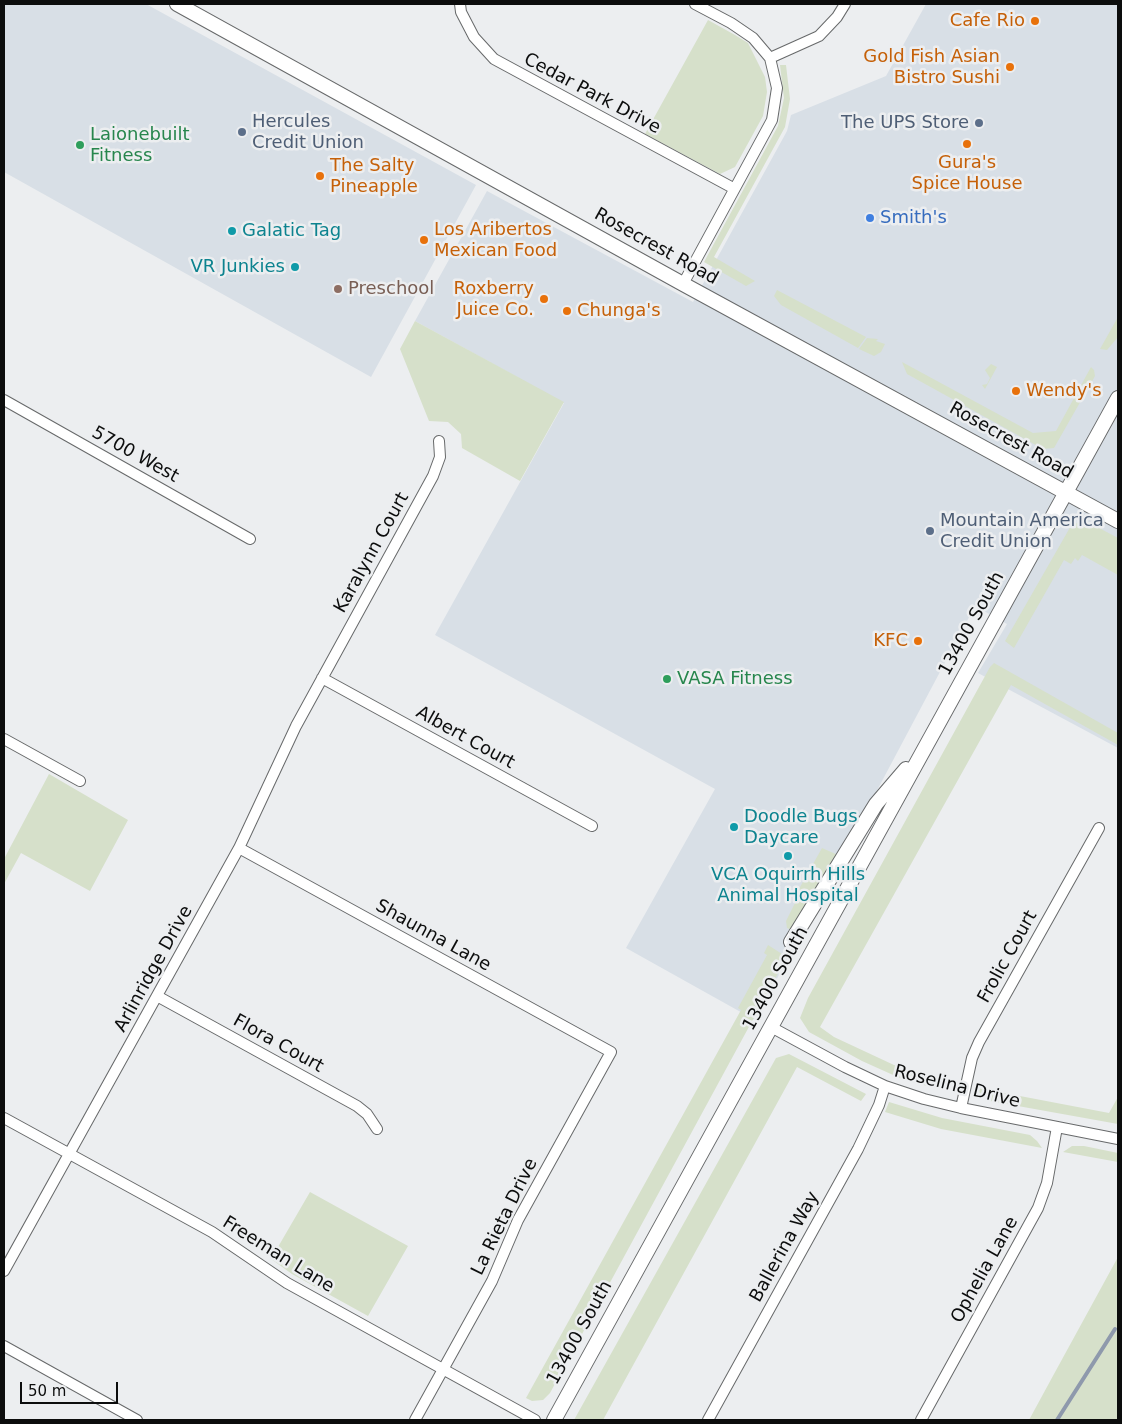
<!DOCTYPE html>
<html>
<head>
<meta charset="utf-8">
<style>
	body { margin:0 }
	#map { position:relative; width:1122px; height:1424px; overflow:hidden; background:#eceef0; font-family:"DejaVu Sans",sans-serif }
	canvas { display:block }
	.frame { position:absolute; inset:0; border:5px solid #0c0d0d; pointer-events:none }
	.scale { position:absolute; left:20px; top:1382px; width:98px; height:22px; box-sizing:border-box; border:2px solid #0c0d0d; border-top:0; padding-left:6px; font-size:15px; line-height:18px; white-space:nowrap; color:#0c0d0d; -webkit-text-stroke:4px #eceef0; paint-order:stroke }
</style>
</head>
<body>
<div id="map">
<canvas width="1122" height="1424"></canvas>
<div class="frame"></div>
<div class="scale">50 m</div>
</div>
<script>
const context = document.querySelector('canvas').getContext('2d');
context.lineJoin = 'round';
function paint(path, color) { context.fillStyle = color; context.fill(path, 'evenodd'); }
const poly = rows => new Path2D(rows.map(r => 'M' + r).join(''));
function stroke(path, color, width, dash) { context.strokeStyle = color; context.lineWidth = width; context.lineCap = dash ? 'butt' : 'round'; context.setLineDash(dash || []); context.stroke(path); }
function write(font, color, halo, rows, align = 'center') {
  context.font = font + ' "DejaVu Sans",sans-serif'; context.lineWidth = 5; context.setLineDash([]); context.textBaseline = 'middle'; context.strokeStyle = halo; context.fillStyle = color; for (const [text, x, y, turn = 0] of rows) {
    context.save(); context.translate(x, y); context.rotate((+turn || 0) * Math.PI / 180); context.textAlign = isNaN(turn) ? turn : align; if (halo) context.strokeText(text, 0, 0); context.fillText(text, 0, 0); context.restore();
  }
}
const built = poly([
	[4,4,146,4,476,185,371,377,4,172],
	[926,4,1118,4,1118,748,978,673,1007,624,975,606,755,1020,626,948,715,789,435,635,564,403,415,321,487,191,693,302,787,131,791,115,886,76]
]);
const green = poly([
	[708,20,735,35,748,43,765,77,767,92,763,116,735,167,720,174,645,134],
	[780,65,786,65,790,99,785,127,714,257,755,281,746,286,704,262,778,126,784,98],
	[777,290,866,337,858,348,781,305,774,296],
	[1118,317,1118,337,1107,350,1100,349],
	[415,321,564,402,520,481,462,448,461,434,448,422,429,421,400,349],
	[867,338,878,339,876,341,885,344,881,352,874,356,859,349],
	[902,362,1033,433,1056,431,1091,367,1094,370,1095,376,1054,448,1043,449,907,374],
	[991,364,997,367,985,389,982,385,987,384,990,378,985,370],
	[1086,521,1118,538,1118,575,1082,555,1078,561,1075,558,1071,564,1064,560,1014,648,1005,641,1072,524],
	[994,663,1118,733,1118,745,1011,685,820,1027,834,1037,894,1065,927,1076,954,1083,947,1087,938,1089,902,1079,862,1061,809,1032,800,1018,808,998,990,667],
	[49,774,128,820,90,891,21,853,4,884,4,859],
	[822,848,838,855,794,931,787,928,786,921,798,897,795,896],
	[768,945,782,954,782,966,550,1393,543,1400,532,1401,526,1398,741,1010,738,1008,767,955,764,953],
	[789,1054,866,1094,861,1101,797,1067,603,1420,574,1420,776,1058],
	[978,1088,1109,1113,1118,1097,1118,1124,990,1101,981,1096],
	[889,1102,942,1118,1030,1135,1037,1141,1042,1148,941,1129,885,1112],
	[1072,1146,1084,1146,1118,1153,1118,1162,1063,1152],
	[310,1192,408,1246,368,1316,292,1274,271,1259],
	[1118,1257,1118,1420,1029,1420,1054,1374]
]);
const stream = poly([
	[1057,1420,1115,1329]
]);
const minor = poly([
	[460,4,461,12,474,37,494,59,733,188],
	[770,58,819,36,837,17,845,4],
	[683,284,772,120,777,88,770,58,753,38,731,23,695,4],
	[4,400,250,539],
	[322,678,592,826],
	[4,739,80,781],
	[239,848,611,1052,518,1220,492,1281,415,1420],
	[157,996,357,1106,367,1114,377,1129],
	[771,1027,845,1067,885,1086,924,1099,961,1108,1118,1139],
	[961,1108,972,1058,979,1042,1099,828],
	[4,1118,212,1232,287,1283,535,1420],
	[4,1271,239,848,296,726,433,476,440,457,439,441],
	[4,1346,137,1420],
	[708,1420,858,1149,879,1105,885,1086],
	[921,1420,1038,1208,1047,1183,1057,1127]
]);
const secondary = poly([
	[177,4,683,284,1118,521],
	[791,942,876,804,906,769],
	[554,1420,1118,398]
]);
const markers = [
	[1035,21,5,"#e8710a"],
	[1010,67,5,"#e8710a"],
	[979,123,5,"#5c6f8a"],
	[242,132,5,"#5c6f8a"],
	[967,144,5,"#e8710a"],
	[80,145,5,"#2e9e5b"],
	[320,176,5,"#e8710a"],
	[870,218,5,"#3f7fe0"],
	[232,231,5,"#0f9aa8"],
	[424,240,5,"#e8710a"],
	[295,267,5,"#0f9aa8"],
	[338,289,5,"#8d6e63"],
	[544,299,5,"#e8710a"],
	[567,311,5,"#e8710a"],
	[1016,391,5,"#e8710a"],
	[930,531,5,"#5c6f8a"],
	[918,641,5,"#e8710a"],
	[667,679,5,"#2e9e5b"],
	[734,827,5,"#0f9aa8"],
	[788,856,5,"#0f9aa8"]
];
const foodNames = [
	["Cafe Rio",1025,21],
	["Gold Fish Asian",1000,57],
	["Bistro Sushi",1000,78],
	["Gura's",967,163,"center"],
	["Spice House",967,184,"center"],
	["The Salty",330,166,"left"],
	["Pineapple",330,187,"left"],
	["Los Aribertos",434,230,"left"],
	["Mexican Food",434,251,"left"],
	["Roxberry",534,289],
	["Juice Co.",534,310],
	["Chunga's",577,311,"left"],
	["Wendy's",1026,391,"left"],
	["KFC",908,641]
];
const streetNames = [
	["Cedar Park Drive",592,94,28],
	["Rosecrest Road",656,247,29],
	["Rosecrest Road",1011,441,29],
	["5700 West",135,455,29],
	["Karalynn Court",372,553,-61],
	["13400 South",972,624,-61],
	["Albert Court",465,738,29],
	["Shaunna Lane",433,936,29],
	["Frolic Court",1008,957,-61],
	["Arlinridge Drive",154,969,-61],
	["13400 South",776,979,-61],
	["Flora Court",278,1044,29],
	["Roselina Drive",957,1087,14],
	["La Rieta Drive",505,1217,-64],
	["Ballerina Way",785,1247,-61],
	["Freeman Lane",278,1255,32],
	["Ophelia Lane",985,1270,-61],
	["13400 South",580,1333,-61]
];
const serviceNames = [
	["Hercules",252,122],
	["Credit Union",252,143],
	["The UPS Store",969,123,"right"],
	["Mountain America",940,521],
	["Credit Union",940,542]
];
const leisureNames = [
	["Laionebuilt",90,135],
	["Fitness",90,156],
	["VASA Fitness",677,679]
];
const shopNames = [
	["Smith's",880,218]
];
const cultureNames = [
	["Galatic Tag",242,231],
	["VR Junkies",285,267,"right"],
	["Doodle Bugs",744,817],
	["Daycare",744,838],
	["VCA Oquirrh Hills",788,875,"center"],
	["Animal Hospital",788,896,"center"]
];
const educationNames = [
	["Preschool",348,289]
];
paint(built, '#d8dfe6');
paint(green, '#d6e0ca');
stroke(stream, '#8e99ac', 4);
stroke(minor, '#67696a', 12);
stroke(secondary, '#67696a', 16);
stroke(minor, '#fff', 10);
stroke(secondary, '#fff', 14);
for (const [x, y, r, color] of markers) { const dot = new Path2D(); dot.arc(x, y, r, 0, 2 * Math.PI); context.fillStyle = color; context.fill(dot); stroke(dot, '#eceef0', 2); }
write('18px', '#c56008', '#eceef0', foodNames, 'right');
write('18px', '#0c0d0d', '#eceef0', streetNames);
write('18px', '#4e5e75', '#eceef0', serviceNames, 'left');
write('18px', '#27864d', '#eceef0', leisureNames, 'left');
write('18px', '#366cbe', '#eceef0', shopNames, 'left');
write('18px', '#0d838f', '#eceef0', cultureNames, 'left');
write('18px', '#785e54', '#eceef0', educationNames, 'left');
</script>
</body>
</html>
